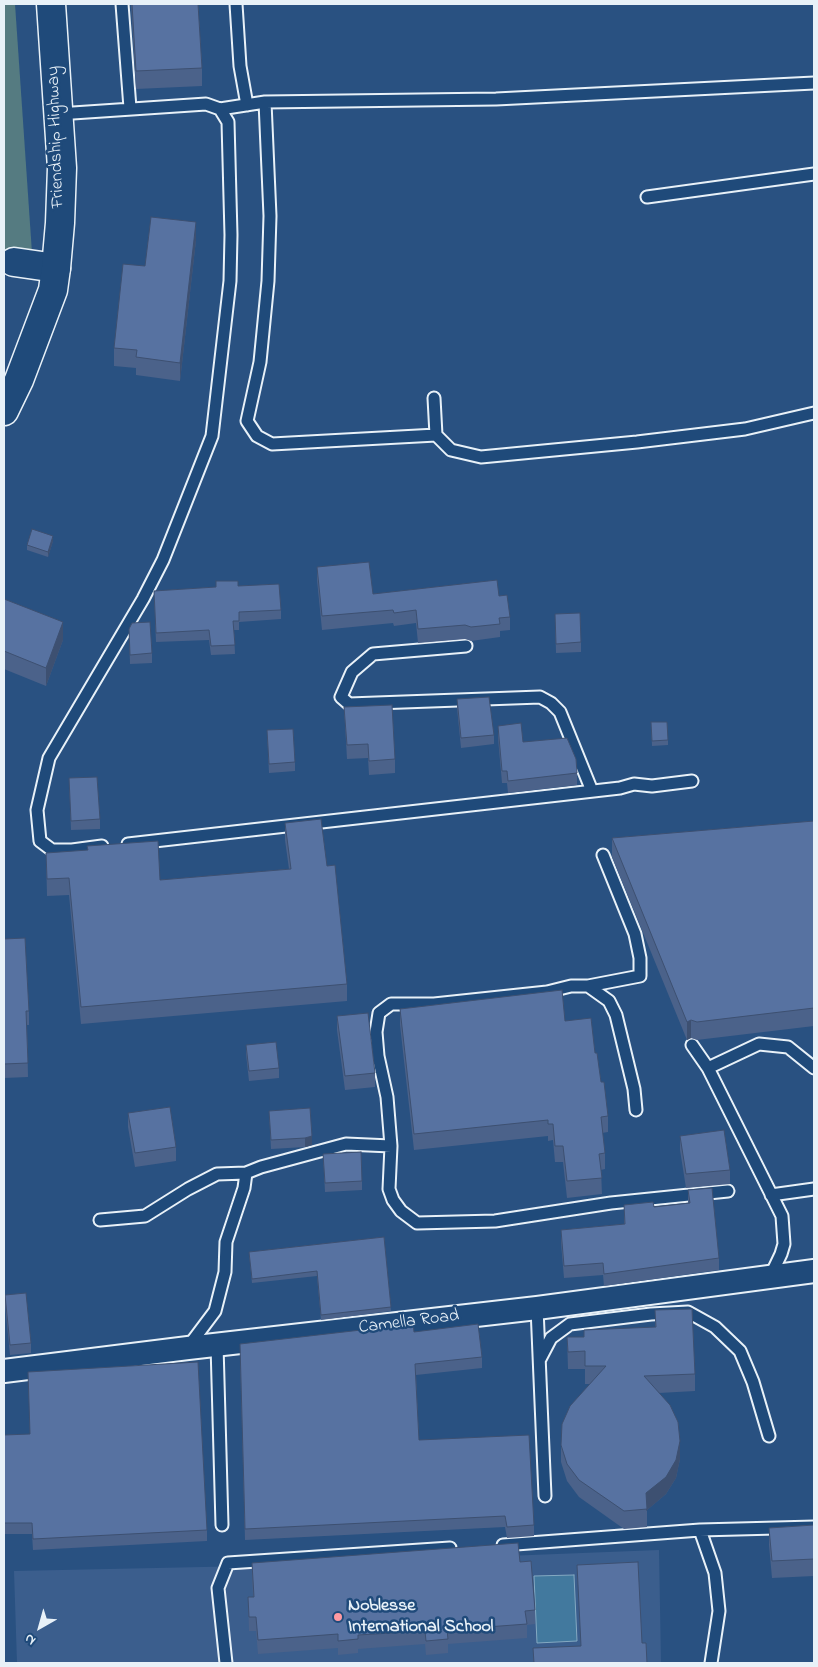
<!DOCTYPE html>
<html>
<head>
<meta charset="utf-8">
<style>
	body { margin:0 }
	#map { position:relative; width:818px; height:1667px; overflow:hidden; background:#295181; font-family:"Indie Flower",sans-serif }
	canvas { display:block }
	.frame { position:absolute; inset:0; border:5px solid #e8f1f8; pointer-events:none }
	.north { position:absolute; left:15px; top:1602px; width:50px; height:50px; -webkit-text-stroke:4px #1f4a7a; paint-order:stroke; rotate:218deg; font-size:14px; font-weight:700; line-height:20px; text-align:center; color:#e8f1f8 }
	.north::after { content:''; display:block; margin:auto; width:18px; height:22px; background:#e8f1f8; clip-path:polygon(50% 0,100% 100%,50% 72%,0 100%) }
</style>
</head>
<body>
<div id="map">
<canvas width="818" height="1667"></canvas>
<div class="frame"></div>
<div class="north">N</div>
</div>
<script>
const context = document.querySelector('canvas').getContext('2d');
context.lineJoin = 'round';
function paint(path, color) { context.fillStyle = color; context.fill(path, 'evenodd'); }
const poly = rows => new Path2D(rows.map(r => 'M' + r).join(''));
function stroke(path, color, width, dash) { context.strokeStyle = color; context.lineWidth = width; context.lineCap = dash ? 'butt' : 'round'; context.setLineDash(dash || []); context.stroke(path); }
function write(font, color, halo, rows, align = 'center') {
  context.font = font + ' "Indie Flower",sans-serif'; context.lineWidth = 5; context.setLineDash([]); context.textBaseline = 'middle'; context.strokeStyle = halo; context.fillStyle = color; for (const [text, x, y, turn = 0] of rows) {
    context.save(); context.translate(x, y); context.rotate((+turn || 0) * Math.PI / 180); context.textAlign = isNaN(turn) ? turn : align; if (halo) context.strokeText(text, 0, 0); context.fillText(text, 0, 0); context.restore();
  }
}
const built = poly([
	[659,1550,661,1663,17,1663,14,1571,250,1566]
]);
const green = poly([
	[4,4,15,4,32,253,4,250]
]);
const water = poly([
	[574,1575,577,1641,537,1643,534,1576,574,1575]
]);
const lane = poly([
	[122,4,130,108],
	[236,4,240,66,247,105],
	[220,109,265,102],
	[58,114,206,104,220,109,228,122,231,235,230,281,212,436,163,560,143,599,49,758,37,810,40,841,52,850,72,850,102,846],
	[647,197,814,174],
	[434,398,436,435,451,450,481,457,637,442,745,429,814,413],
	[436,435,272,444,257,436,247,421,260,362,268,281,270,216,265,102,496,99,814,83],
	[466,646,373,654,352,672,341,697,349,704,540,697,551,703,560,712,592,791],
	[128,844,620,788,634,784,652,786,692,781],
	[588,986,609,1001,616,1015,634,1089,636,1110],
	[692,1045,708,1068,782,1216,784,1244,781,1254,770,1277],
	[708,1068,759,1044,788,1047,814,1068],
	[391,1146,387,1097,378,1056,376,1032,379,1013,391,1004,434,1004,547,992,571,986,588,986,640,976,640,958,635,934,603,855],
	[771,1195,814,1189],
	[100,1220,145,1216,188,1189,217,1174,246,1173],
	[537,1308,545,1496],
	[217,1345,222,1525],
	[188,1347,215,1311,225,1272,226,1242,244,1188,246,1173,261,1167,346,1144,391,1146,389,1189,393,1200,401,1211,417,1223,495,1221,611,1203,728,1191],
	[540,1359,551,1338,570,1324,651,1314,688,1312,715,1327,740,1351,753,1382,769,1436],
	[700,1530,715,1573,719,1611,711,1663],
	[503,1545,700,1530,814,1527],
	[226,1663,218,1588,228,1563,450,1548]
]);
const street = poly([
	[4,1371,188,1348,537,1308,814,1271]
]);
const secondary = poly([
	[14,262,56,268]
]);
const primary = poly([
	[4,411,19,380,53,290,56,268,60,223,62,168,51,4]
]);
const wall = poly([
	[131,4,198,4,202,68,202,86,136,89],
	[196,240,180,381,136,375,136,368,114,366,114,348,145,266],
	[53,541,48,557,27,550,27,545],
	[317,567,373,594,499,596,510,617,510,630,500,631,500,637,471,641,465,639,418,643,416,623,394,626,393,623,322,630,317,580],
	[238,586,281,610,281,619,239,622,239,630,234,630,235,654,211,655,209,640,156,642,154,591],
	[4,599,63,640,46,686,4,669],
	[555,614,581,642,581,652,556,653],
	[129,629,152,653,152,663,130,664],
	[457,699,494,735,494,744,461,748,457,708],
	[344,707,395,759,395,773,369,775,368,758,347,759],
	[651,722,668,740,668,745,652,746],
	[498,726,523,742,577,773,577,785,508,793,507,783,502,783,498,738],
	[267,730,295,762,295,771,269,773],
	[69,778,100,819,100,829,71,830],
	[814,821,814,1026,705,1039,697,1040,691,1038,687,1040,612,857,612,838],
	[285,823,327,866,347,984,347,1001,81,1024,69,895,47,896,46,853,160,880,289,869,285,840],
	[4,939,29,1011,29,1025,27,1025,28,1077,4,1078],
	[400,1009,565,1021,595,1053,608,1116,608,1132,602,1133,605,1153,605,1169,601,1170,602,1194,567,1198,563,1162,555,1162,553,1140,548,1141,548,1136,414,1150,400,1025],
	[337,1016,375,1073,375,1087,345,1090,337,1030],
	[246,1045,279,1068,279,1078,249,1081,246,1054],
	[310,1108,312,1145,305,1147,271,1149,269,1111],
	[128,1113,176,1147,176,1161,135,1167,128,1127],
	[680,1136,730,1170,730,1184,686,1188,680,1150],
	[323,1154,362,1181,362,1190,325,1192],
	[688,1190,719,1258,719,1270,604,1286,603,1275,564,1278,561,1243,561,1230,624,1224,624,1205,654,1207,688,1204],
	[384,1237,391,1311,321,1320,317,1276,252,1283,249,1252],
	[5,1295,31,1343,31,1353,10,1355,5,1305],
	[655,1310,695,1374,695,1391,659,1393,680,1459,676,1478,666,1494,647,1510,647,1527,624,1529,579,1497,567,1481,561,1462,561,1445,590,1384,585,1384,585,1369,568,1369,567,1337,584,1337,655,1327],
	[414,1332,482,1357,482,1368,416,1375,419,1440,534,1525,534,1536,507,1538,505,1527,245,1540,240,1355],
	[4,1435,207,1530,207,1541,33,1550,32,1534,4,1534],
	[814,1525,814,1576,772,1578,769,1545,769,1528],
	[520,1562,535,1610,535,1624,527,1625,527,1638,448,1644,448,1653,426,1655,425,1644,358,1649,358,1653,338,1655,338,1648,258,1654,256,1631,249,1631,248,1597,253,1597,252,1577,252,1563]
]);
const shadedWall = poly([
	[196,222,196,240,180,381,180,363],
	[53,536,53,541,48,557,48,552],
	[63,622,63,640,46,686,46,668],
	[691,1020,691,1038,687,1040,687,1022],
	[312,1136,312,1145,305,1147,305,1138],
	[680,1441,680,1459,676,1478,666,1494,646,1511,646,1493]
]);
const building = poly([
	[132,4,198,4,202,68,136,71,132,4],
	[151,217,196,222,180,363,136,357,137,350,114,348,123,264,145,266,151,217],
	[32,529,53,536,48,552,27,545,32,529],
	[369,562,373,594,497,580,499,596,507,595,510,617,499,618,500,624,471,627,465,625,418,629,416,610,394,613,393,610,322,616,317,567,369,562],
	[216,581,238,581,238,586,279,584,281,610,239,612,239,621,233,621,235,645,211,646,209,630,156,633,154,591,216,587,216,581],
	[4,599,63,622,46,668,4,651,4,599],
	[580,613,581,642,556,644,555,614,580,613],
	[150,622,152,653,130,655,129,629,132,623,150,622],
	[489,697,494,735,461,738,457,699,489,697],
	[392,705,395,759,369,761,368,744,347,745,344,707,392,705],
	[651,722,667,722,668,740,652,741,651,722],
	[521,723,523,742,567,738,576,759,577,773,508,781,507,771,502,771,498,726,521,723],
	[293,729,295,762,269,764,267,730,293,729],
	[97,777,100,819,71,821,69,778,97,777],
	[321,819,327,866,335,865,347,984,81,1007,69,878,47,879,46,853,88,850,87,846,158,841,160,880,291,869,285,823,321,819],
	[814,821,814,1008,705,1021,697,1022,691,1020,687,1022,612,838,814,821],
	[25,938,29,1011,26,1011,28,1063,4,1064,4,939,25,938],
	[562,990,565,1021,591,1018,595,1053,597,1053,601,1082,604,1082,608,1116,601,1117,605,1153,599,1154,602,1178,567,1181,563,1146,555,1146,553,1124,548,1124,548,1120,414,1134,400,1009,562,990],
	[368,1013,375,1073,345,1076,337,1016,368,1013],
	[276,1042,279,1068,249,1071,246,1045,276,1042],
	[170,1107,176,1147,135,1153,128,1113,170,1107],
	[310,1108,312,1136,305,1138,271,1140,269,1111,310,1108],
	[724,1130,730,1170,686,1174,680,1136,724,1130],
	[361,1152,362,1181,325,1183,323,1154,361,1152],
	[712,1188,719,1258,604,1274,603,1263,564,1266,561,1230,625,1224,624,1205,653,1202,654,1207,690,1203,688,1190,712,1188],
	[384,1237,391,1307,321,1315,317,1271,252,1279,249,1252,384,1237],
	[26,1293,31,1343,10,1345,5,1295,26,1293],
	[692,1309,695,1374,644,1376,670,1405,678,1422,680,1441,676,1460,666,1477,646,1493,647,1509,624,1511,579,1480,567,1464,561,1445,562,1424,570,1406,606,1366,585,1366,585,1351,568,1352,567,1337,584,1337,584,1330,656,1327,655,1310,692,1309],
	[413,1324,414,1332,478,1324,482,1357,415,1364,419,1440,529,1435,534,1525,507,1527,505,1516,245,1529,240,1344,413,1324],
	[198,1362,207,1530,33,1539,32,1523,4,1523,4,1435,30,1434,28,1372,198,1362],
	[814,1525,814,1559,772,1561,769,1528,814,1525],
	[518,1543,520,1562,531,1561,535,1610,525,1611,527,1624,447,1630,448,1639,426,1641,425,1631,358,1635,358,1639,338,1641,338,1634,258,1640,256,1617,249,1617,248,1597,254,1597,252,1563,518,1543],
	[638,1562,642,1643,646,1643,647,1663,534,1663,533,1648,581,1646,577,1565,638,1562]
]);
const markers = [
	[338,1617,5,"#ff9aa2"]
];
const streetNames = [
	["Friendship Highway",57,137,-92],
	["Camella Road",409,1323,-7]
];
const poiNames = [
	["Noblesse",348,1607],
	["International School",348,1628]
];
paint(built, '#3b5e8d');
paint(green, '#557b81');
paint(water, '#42799e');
stroke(water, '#84a9c2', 1);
stroke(lane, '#e8f1f8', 15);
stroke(street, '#e8f1f8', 26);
stroke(secondary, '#e8f1f8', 31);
stroke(primary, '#e8f1f8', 31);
stroke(lane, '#1f4a7a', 11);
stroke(street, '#1f4a7a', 22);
stroke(secondary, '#1f4a7a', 28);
stroke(primary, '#1f4a7a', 28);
paint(wall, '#4b628a');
paint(shadedWall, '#3d5071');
paint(building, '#5772a1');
stroke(building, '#3d5071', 1);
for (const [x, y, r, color] of markers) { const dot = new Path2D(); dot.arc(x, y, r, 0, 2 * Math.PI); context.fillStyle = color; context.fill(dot); stroke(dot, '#1f4a7a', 2); }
write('18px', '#e8f1f8', '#1f4a7a', streetNames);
write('bold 18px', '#e8f1f8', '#1f4a7a', poiNames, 'left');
</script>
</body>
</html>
